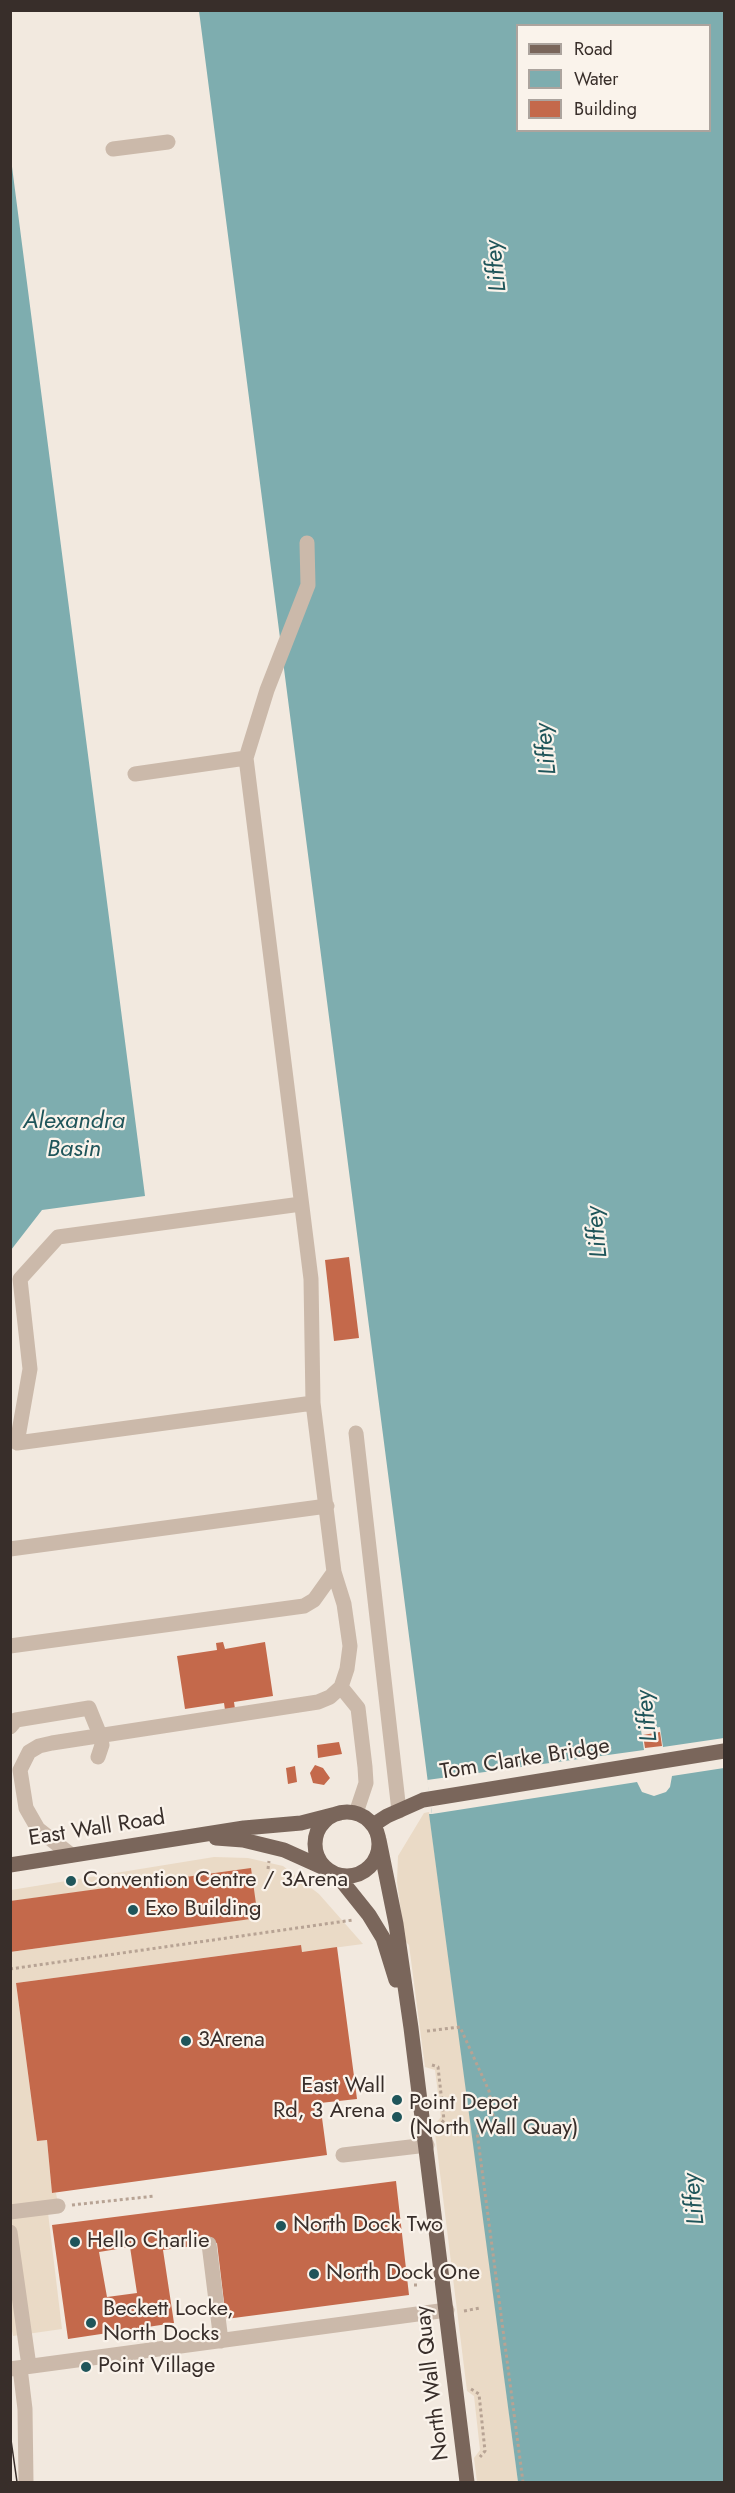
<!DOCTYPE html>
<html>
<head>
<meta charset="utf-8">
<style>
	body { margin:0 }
	#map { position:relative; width:735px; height:2493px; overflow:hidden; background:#f2e9df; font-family:Jost,sans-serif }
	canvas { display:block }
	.frame { position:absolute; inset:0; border:12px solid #382e2a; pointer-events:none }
	.legend { position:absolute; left:516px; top:24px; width:195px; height:108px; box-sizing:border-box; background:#faf3eb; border:2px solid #aca49e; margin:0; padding:8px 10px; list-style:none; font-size:18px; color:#382e2a }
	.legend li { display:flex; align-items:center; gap:12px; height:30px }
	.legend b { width:30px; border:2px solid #aca49e }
</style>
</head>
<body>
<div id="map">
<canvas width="735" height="2493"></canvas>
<div class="frame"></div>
<ul class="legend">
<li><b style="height:8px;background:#7a665b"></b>Road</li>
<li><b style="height:16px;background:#7eadaf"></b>Water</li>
<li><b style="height:16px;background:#c4694b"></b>Building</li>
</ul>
</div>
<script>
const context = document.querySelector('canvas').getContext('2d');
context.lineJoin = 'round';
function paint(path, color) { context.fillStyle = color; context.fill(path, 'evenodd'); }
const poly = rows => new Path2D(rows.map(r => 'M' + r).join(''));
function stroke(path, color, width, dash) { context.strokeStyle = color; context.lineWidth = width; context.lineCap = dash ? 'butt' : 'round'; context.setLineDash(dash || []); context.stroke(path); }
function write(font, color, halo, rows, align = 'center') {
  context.font = font + ' Jost,sans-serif'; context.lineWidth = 4.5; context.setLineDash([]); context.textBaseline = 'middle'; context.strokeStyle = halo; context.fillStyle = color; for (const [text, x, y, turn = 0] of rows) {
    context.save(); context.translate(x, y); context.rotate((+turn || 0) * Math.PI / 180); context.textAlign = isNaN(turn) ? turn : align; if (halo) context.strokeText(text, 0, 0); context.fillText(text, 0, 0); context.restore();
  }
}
const plaza = poly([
	[429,1812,493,2290,518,2482,477,2482,474,2458,480,2450,474,2396,467,2391,434,2125,441,2117,435,2070,425,2067,409,1945,405,1941,397,1882,398,1856,424,1813],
	[214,1857,248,1858,283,1866,319,1894,363,1944,302,1952,300,1945,16,1983,37,2141,47,2140,52,2193,56,2193,59,2209,48,2213,62,2329,13,2336,10,2321,10,1952,257,1918,251,1869,11,1901,11,1890]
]);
const water = poly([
	[199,11,724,11,724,2482,518,2482,429,1814,432,1814],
	[518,26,710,26,710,130,518,130],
	[11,159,145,1196,42,1210,11,1250]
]);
const pier = poly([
	[660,1727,663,1747,724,1738,724,1768,672,1776,670,1787,666,1792,654,1796,642,1792,637,1782,432,1814,427,1780,644,1750,641,1730]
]);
const building = poly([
	[349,1257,359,1338,334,1341,325,1260],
	[223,1642,225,1649,265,1642,273,1696,234,1702,235,1709,225,1710,224,1703,185,1709,177,1656,217,1650,216,1643],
	[660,1732,662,1746,645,1748,643,1735],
	[339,1742,342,1754,318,1758,317,1745],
	[315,1765,323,1768,330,1778,324,1785,313,1783,310,1773],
	[295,1766,297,1782,288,1784,286,1768],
	[251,1868,258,1918,10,1952,10,1901],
	[301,1945,302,1952,337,1947,357,2099,320,2103,327,2155,52,2193,47,2140,37,2141,16,1983],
	[396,2181,409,2295,226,2319,217,2243,163,2250,174,2323,68,2339,52,2225],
	[130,2247,137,2293,107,2297,99,2252]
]);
const path = poly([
	[268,1869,269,1861],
	[10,1969,353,1920],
	[427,2031,460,2027,489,2091,495,2128,477,2132,523,2482],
	[432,2065,438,2067,444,2120,440,2125],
	[72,2205,155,2196],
	[414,2285,418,2285],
	[464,2311,480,2308],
	[422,2340,424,2340],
	[471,2389,479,2394,485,2451,480,2457]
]);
const minor = poly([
	[113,149,168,142],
	[135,774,246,758],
	[301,1204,58,1237,20,1279,30,1369,17,1443,313,1403],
	[356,1433,399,1811],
	[10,1549,327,1506],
	[10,1646,304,1606,314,1600,334,1572],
	[341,1687,358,1708,365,1767,366,1783,356,1813],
	[10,1727,16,1720,89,1708,100,1735,102,1745,98,1757],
	[71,1855,38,1829,26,1808,20,1770,29,1752,39,1746,52,1743,318,1702,330,1697,341,1687,347,1669,350,1646,344,1604,334,1572,313,1403,311,1279,246,758,267,690,308,585,307,543],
	[343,2155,427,2145],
	[10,2212,58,2206],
	[10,2232,29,2366],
	[209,2244,221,2341],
	[20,2368,25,2409,26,2482],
	[10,2369,447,2310]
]);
const major = poly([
	'315 1844a32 32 0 1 1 64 0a32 32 0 1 1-64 0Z',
	[373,1825,387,1816,423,1800,724,1751],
	[216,1838,243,1840,284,1850,324,1868],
	[379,1840,396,1924,411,2028,467,2482],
	[10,1865,244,1828,301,1823,340,1813],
	[337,1875,369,1915,383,1938,396,1980]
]);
const tram = poly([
	[10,2433,17,2482]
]);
const markers = [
	[71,1881,6,"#1f555a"],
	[133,1910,6,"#1f555a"],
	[186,2041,6,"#1f555a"],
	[397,2100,6,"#1f555a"],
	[397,2117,6,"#1f555a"],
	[281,2226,6,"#1f555a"],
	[75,2242,6,"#1f555a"],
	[314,2274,6,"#1f555a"],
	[91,2323,6,"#1f555a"],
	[86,2367,6,"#1f555a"]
];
const streetNames = [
	["Tom Clarke Bridge",525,1760,-9],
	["East Wall Road",97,1829,-9],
	["North Wall Quay",433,2383,-97]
];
const poiNames = [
	["Convention Centre / 3Arena",83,1881],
	["Exo Building",145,1910],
	["3Arena",198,2041],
	["East Wall",385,2087,"right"],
	["Rd, 3 Arena",385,2112,"right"],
	["Point Depot",409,2104],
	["(North Wall Quay)",409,2129],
	["North Dock Two",293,2226],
	["Hello Charlie",87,2242],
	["North Dock One",326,2274],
	["Beckett Locke,",103,2310],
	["North Docks",103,2335],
	["Point Village",98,2367]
];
const waterNames = [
	["Liffey",497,266,-96],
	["Liffey",547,749,-96],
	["Alexandra",74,1122],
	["Basin",74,1150],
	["Liffey",598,1232,-96],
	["Liffey",648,1716,-96],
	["Liffey",695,2199,-96]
];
paint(plaza, '#eadac6');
paint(water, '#7eadaf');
paint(pier, '#f2e9df');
paint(building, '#c4694b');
stroke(path, '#b7a394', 3, [3, 3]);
stroke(minor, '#cbb9aa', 15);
stroke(major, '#7a665b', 15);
stroke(tram, '#382e2a', 1.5);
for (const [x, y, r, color] of markers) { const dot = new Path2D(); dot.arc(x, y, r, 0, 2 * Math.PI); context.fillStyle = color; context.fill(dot); stroke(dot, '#faf3eb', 2); }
write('22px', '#382e2a', '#faf3eb', streetNames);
write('22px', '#382e2a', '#faf3eb', poiNames, 'left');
write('italic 24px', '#1f555a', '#faf3eb', waterNames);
</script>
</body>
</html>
